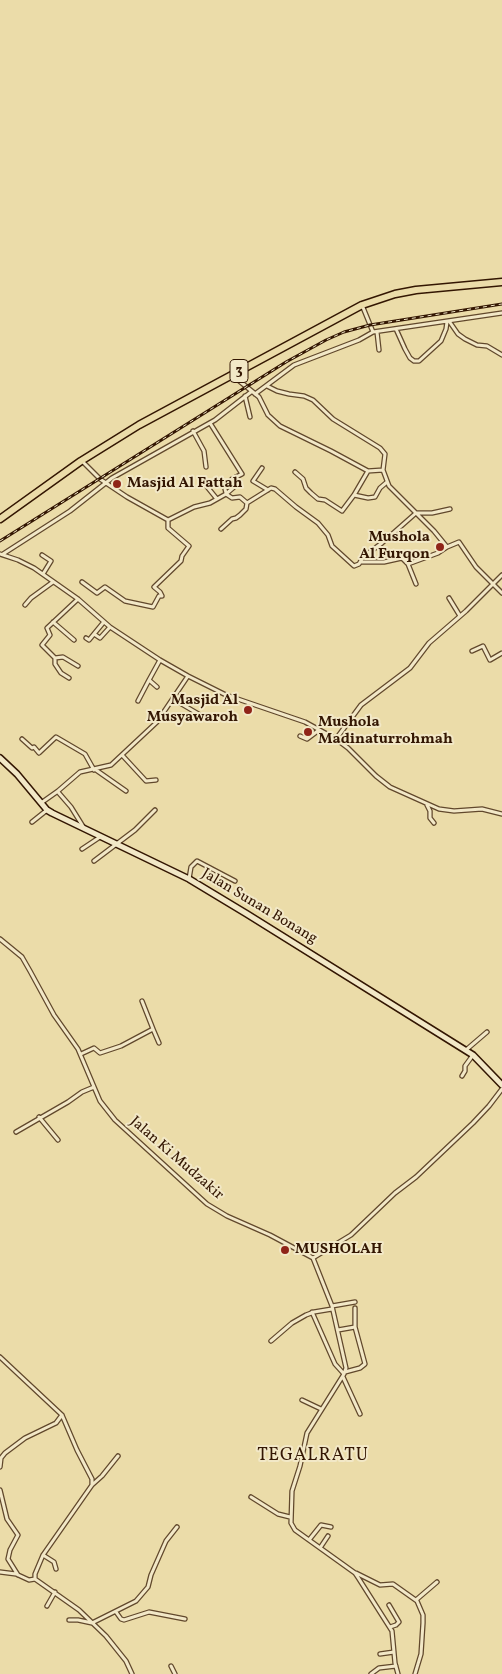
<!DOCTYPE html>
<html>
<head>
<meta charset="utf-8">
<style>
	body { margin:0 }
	canvas { display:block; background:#ebdca9 }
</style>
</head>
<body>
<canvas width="502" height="1674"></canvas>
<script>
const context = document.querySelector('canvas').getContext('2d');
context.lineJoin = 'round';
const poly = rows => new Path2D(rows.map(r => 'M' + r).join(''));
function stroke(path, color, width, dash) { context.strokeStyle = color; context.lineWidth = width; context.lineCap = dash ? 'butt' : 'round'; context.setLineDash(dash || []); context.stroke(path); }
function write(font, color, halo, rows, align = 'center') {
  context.font = font + ' Vollkorn,serif'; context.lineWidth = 4; context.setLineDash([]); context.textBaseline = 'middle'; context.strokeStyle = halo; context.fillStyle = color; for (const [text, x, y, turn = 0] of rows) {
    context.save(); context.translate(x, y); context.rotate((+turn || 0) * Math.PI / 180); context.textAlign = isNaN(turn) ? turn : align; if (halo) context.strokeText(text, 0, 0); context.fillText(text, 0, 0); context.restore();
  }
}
const street = poly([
	[362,305,373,332],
	[449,321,458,334,465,339,477,345,487,346,502,355],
	[396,329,405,349,410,358,414,361,419,361,441,341,446,329,447,322],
	[377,332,379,350],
	[232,375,259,397,268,415,280,426,331,451,368,471,383,470,389,486,434,531,447,547,459,542,476,567,502,593],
	[267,386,277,391,289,394,304,396,313,400,333,419,380,448,385,454,383,470],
	[255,394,294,365,359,340,373,332,502,313],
	[245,396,250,417],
	[210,423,242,474,232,479,226,484,225,489,226,493],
	[193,431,204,451,206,467],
	[82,461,100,479,127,497,168,520,194,507,210,503,226,494,240,482],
	[262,468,253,481,268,490],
	[295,472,303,479,306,488,311,493,318,499,325,500,342,511,354,495,368,471],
	[204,483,217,499],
	[226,494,232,498,240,497,247,503,271,488,275,489,296,507,318,523,328,535,332,546,354,566,359,564,363,557,382,543,416,513,432,513,450,509],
	[354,495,368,498,375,497,380,488,387,482],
	[221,529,232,519,236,518,240,515,246,509,247,503],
	[0,554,18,560,34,568,78,599,110,627,160,660,188,676,226,695,305,722,336,739,348,748,376,776,390,787,439,809,454,811,482,809,502,814],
	[3,554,70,511,112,478,215,420,251,392],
	[42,555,51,561,43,574],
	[361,562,384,562,402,558,408,564,438,553,447,547],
	[408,564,416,584],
	[82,582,97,593,105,587,125,601,153,607,159,596,162,596,160,592,154,587,181,561,182,556,189,546,168,528,168,520],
	[449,598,460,616],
	[25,605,31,598,53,582],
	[53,622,74,640],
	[94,634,100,638,110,627],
	[86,638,89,640,103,623],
	[472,651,483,646,490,660,502,653],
	[55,658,63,657,78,666],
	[69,678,61,673,55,664,55,658,42,645,50,635,47,628,78,599],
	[157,687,149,680,160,660],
	[173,699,202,716],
	[138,701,149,680],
	[300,736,307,739,319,730],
	[22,739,32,748,34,747,39,753,56,737,85,754,94,770],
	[336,739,361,705,410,668,429,643,466,611,502,575],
	[122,755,146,781,156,780],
	[96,770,126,791],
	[58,792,71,807,84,828],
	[41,803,58,791,80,772,111,765,157,722,188,676],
	[427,805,430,811,430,818,434,823],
	[32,822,47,810],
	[82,849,100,837],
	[94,861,135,830,155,810],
	[189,879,191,867,197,861,235,881],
	[0,939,22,957,30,971,54,1015,78,1049,100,1101,115,1120,207,1204,227,1216,270,1235,313,1258,332,1306,346,1368,344,1374,307,1433,300,1466,292,1491,291,1523,295,1530,355,1573,359,1579,392,1631,395,1663,398,1674],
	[153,1029,159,1043],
	[466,1050,487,1032],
	[81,1054,94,1048,100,1053,121,1046,153,1029,142,1001],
	[462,1076,465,1071,465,1066,473,1055],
	[39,1117,58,1140],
	[16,1132,68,1102,82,1092,94,1087],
	[313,1258,351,1235,395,1193,416,1177,473,1123,489,1106,502,1089],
	[332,1306,355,1302],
	[312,1312,335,1364,344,1374],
	[338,1330,355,1327,355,1308],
	[271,1341,292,1323,306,1315,314,1312,332,1309],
	[0,1357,62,1415,77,1450,92,1479,92,1485,43,1555,35,1574,35,1579,79,1610,106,1636,126,1661,132,1674],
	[345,1372,360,1368,365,1364,355,1327],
	[343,1377,360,1414],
	[302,1400,321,1409],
	[0,1467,1,1458,5,1453,25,1438,56,1423,62,1415],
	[92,1485,102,1476,118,1456],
	[0,1490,7,1519,18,1535,10,1550,8,1559,18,1575],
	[251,1497,278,1514,290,1517],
	[309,1540,321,1525,331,1527],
	[320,1548,328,1536],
	[43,1555,54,1562,56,1569],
	[0,1572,16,1574,29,1580,35,1579],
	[356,1573,380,1585,393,1584,417,1601,423,1615,423,1623,421,1654,415,1674],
	[416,1600,437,1582],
	[389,1605,399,1622,396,1625,390,1627],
	[47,1606,55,1592],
	[116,1612,121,1619,124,1620,149,1612,185,1619],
	[69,1620,78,1620,92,1623,136,1601,148,1587,151,1575,166,1541,177,1527],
	[380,1654,394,1652],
	[171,1666,175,1674],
	[371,1674,379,1668,396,1666]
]);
const secondary = poly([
	[0,758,17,774,47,810,52,813,189,879,247,914,465,1050,473,1055,502,1085]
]);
const highway = poly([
	[0,519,81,461,139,425,362,305,395,294,416,290,502,282]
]);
const rail = poly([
	[0,541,286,362,326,340,344,332,370,325,502,304]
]);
const markers = [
	[117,484,5,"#8f2418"],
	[440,547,5,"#8f2418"],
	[248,710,5,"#8f2418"],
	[308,732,5,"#8f2418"],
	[285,1250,5,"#8f2418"]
];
const shields = [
	[239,371,18]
];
const shieldNames = [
	["3",239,371]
];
const poiNames = [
	["Masjid Al Fattah",127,484],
	["Mushola",430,538,"right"],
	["Al Furqon",430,555,"right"],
	["Masjid Al",238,701,"right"],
	["Musyawaroh",238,718,"right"],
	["Mushola",318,723],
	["Madinaturrohmah",318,740],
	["MUSHOLAH",295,1250]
];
const streetNames = [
	["Jalan Sunan Bonang",259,907,31],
	["Jalan Ki Mudzakir",176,1159,41]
];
const quarterNames = [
	["TEGALRATU",313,1457]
];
stroke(street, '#61482c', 5.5);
stroke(secondary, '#331602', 8);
stroke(highway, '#331602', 9);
stroke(street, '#f2e8c7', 3);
stroke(secondary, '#f2e8c7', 5);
stroke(highway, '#ebdca9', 6);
stroke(rail, '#331602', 3);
stroke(rail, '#f2e8c7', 1, [4]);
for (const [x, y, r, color] of markers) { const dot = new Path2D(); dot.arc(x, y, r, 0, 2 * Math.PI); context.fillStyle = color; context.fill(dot); stroke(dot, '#f2e8c7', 2); }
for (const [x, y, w] of shields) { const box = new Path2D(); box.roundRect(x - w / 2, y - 11.5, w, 23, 4); context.fillStyle = '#f2e8c7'; context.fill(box); stroke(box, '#331602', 1); }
write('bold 14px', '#331602', null, shieldNames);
write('bold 15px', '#331602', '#f2e8c7', poiNames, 'left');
write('15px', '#331602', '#f2e8c7', streetNames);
context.letterSpacing = '1px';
write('18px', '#331602', '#f2e8c7', quarterNames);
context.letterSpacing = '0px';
</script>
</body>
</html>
